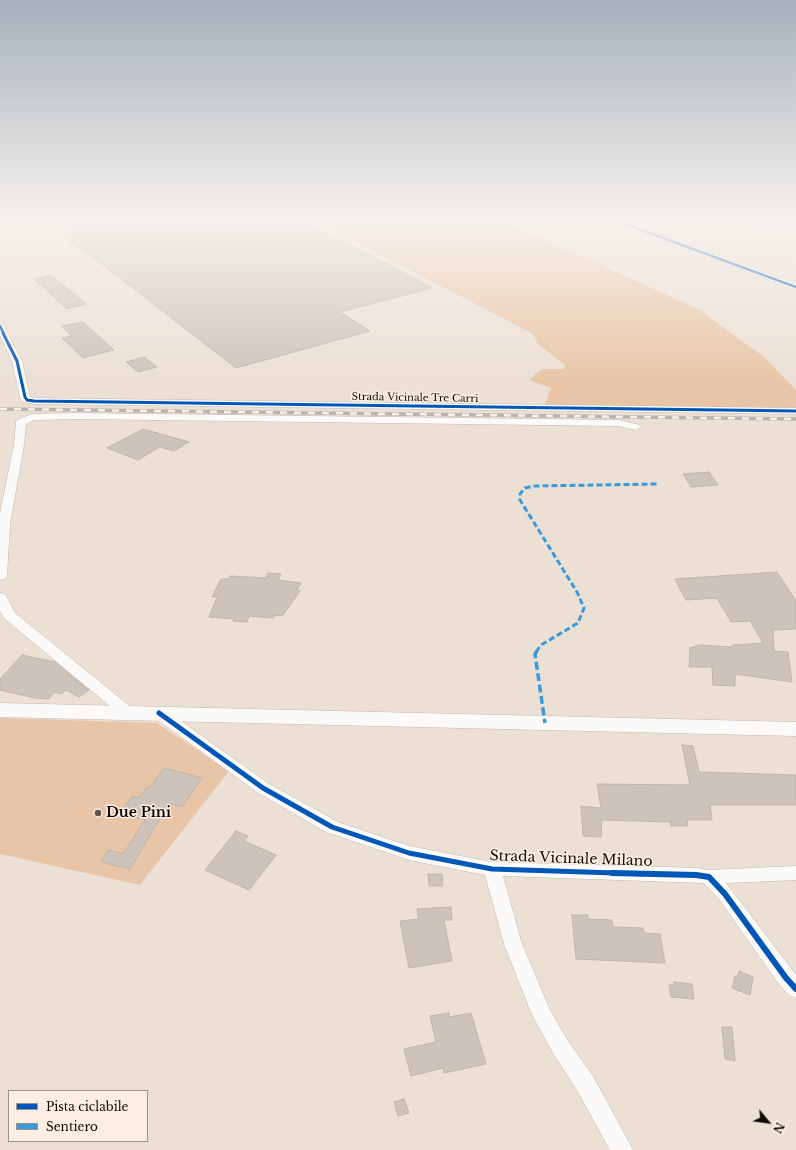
<!DOCTYPE html>
<html>
<head>
<meta charset="utf-8">
<style>
	body { margin:0 }
	#map { position:relative; width:796px; height:1150px; overflow:hidden; background:#ece0d5; font-family:"Libre Baskerville",serif }
	canvas { display:block }
	.legend { position:absolute; left:8px; top:1090px; width:140px; height:52px; box-sizing:border-box; background:#fceee3; border:1px solid #9e938a; margin:0; padding:5px 7px; list-style:none; font-size:12px; color:#110a05 }
	.legend li { display:flex; align-items:center; gap:8px; height:20px }
	.legend b { width:20px; border:1px solid #9e938a }
	.north { position:absolute; left:748px; top:1102px; width:40px; height:40px; -webkit-text-stroke:3px #fceee3; paint-order:stroke; rotate:119deg; font-size:11px; font-weight:700; line-height:16px; text-align:center; color:#110a05 }
	.north::after { content:''; display:block; margin:auto; width:14px; height:18px; background:#110a05; clip-path:polygon(50% 0,100% 100%,50% 72%,0 100%) }
</style>
</head>
<body>
<div id="map">
<canvas width="796" height="1150"></canvas>
<ul class="legend">
<li><b style="height:5px;background:#0057b8"></b>Pista ciclabile</li>
<li><b style="height:5px;background:#3a99dd"></b>Sentiero</li>
</ul>
<div class="north">N</div>
</div>
<script>
const context = document.querySelector('canvas').getContext('2d');
context.lineJoin = 'round';
function paint(path, color) { context.fillStyle = color; context.fill(path, 'evenodd'); }
const poly = rows => new Path2D(rows.map(r => 'M' + r).join(''));
function stroke(path, color, width, dash) { context.strokeStyle = color; context.lineWidth = width; context.lineCap = dash ? 'butt' : 'round'; context.setLineDash(dash || []); context.stroke(path); }
function write(font, color, halo, rows, align = 'center') {
  context.font = font + ' "Libre Baskerville",serif'; context.lineWidth = 3; context.setLineDash([]); context.textBaseline = 'middle'; context.strokeStyle = halo; context.fillStyle = color; for (const [text, x, y, turn = 0] of rows) {
    context.save(); context.translate(x, y); context.rotate((+turn || 0) * Math.PI / 180); context.textAlign = isNaN(turn) ? turn : align; if (halo) context.strokeText(text, 0, 0); context.fillText(text, 0, 0); context.restore();
  }
}
const green = poly([
	[316,221,504,221,698,309,764,357,796,390,796,414,542,411,551,388,529,380,542,369,563,369,566,366,537,343,533,334],
	[0,718,157,723,229,771,140,885,0,854]
]);
const building = poly([
	[66,221,306,221,433,288,340,312,370,331,236,368,103,265,68,241,71,240,62,234,79,230,66,221],
	[51,275,86,304,67,309,34,279,51,275],
	[83,322,114,350,83,358,62,338,72,336,62,326,83,322],
	[144,357,157,367,138,372,126,362,144,357],
	[143,429,189,442,174,451,160,447,138,460,107,448,143,429],
	[709,472,718,485,691,487,683,474,709,472],
	[777,572,796,601,796,629,773,630,774,651,788,652,792,682,735,674,735,686,713,685,712,667,689,667,690,648,700,645,733,647,733,645,763,643,750,621,731,622,717,598,686,600,675,579,777,572],
	[268,573,281,574,278,580,301,583,297,590,300,591,283,615,274,616,273,618,249,616,247,622,233,621,234,619,209,617,217,597,212,597,221,579,229,579,230,576,266,578,268,573],
	[22,655,55,662,89,690,79,697,66,690,61,694,54,692,49,699,35,698,0,690,0,679,22,655],
	[682,745,693,746,699,772,796,775,796,805,710,805,712,820,687,820,688,826,671,826,670,822,602,820,601,837,583,836,581,806,601,808,597,784,690,785,682,745],
	[164,768,202,778,182,807,170,804,151,832,152,832,130,869,101,862,108,850,123,854,145,820,120,813,132,796,139,798,147,787,150,788,164,768],
	[236,831,248,836,244,841,276,855,249,890,205,870,236,831],
	[428,874,442,874,443,886,429,886,428,874],
	[451,907,452,920,444,920,452,961,409,968,400,921,419,919,417,909,451,907],
	[572,915,588,915,588,919,612,920,613,927,643,928,644,933,660,934,665,963,576,959,572,915],
	[739,971,753,977,750,995,732,988,735,976,737,977,739,971],
	[674,982,692,984,694,999,671,997,669,985,675,985,674,982],
	[449,1013,449,1017,471,1013,486,1064,444,1073,443,1068,411,1076,404,1049,436,1042,430,1016,449,1013],
	[722,1027,732,1027,735,1061,725,1059,722,1027],
	[404,1099,409,1113,398,1116,394,1102,404,1099]
]);
const minor = poly([
	[613,221,623,221,796,284,796,290,613,221],
	[732,221,760,221,796,224,796,228,736,223,732,221],
	[0,323,4,326,22,361,30,397,34,398,796,408,796,414,34,404,23,402,20,397,12,361,0,335,0,323],
	[76,413,619,420,640,425,641,427,636,430,619,426,76,419,34,420,26,424,24,445,10,524,7,576,5,579,0,580,0,513,14,445,16,422,17,420,32,414,76,413],
	[0,593,5,594,15,613,132,708,135,712,132,716,127,717,122,716,5,619,0,611,0,593],
	[159,708,164,709,269,784,338,822,409,846,492,862,696,868,709,870,796,866,796,880,726,883,796,975,796,998,789,995,779,984,719,899,704,883,503,876,522,944,550,1010,568,1041,593,1076,633,1150,610,1150,577,1090,554,1055,532,1015,504,944,485,875,409,860,326,832,257,792,154,717,151,713,154,709,159,708]
]);
const major = poly([
	[0,703,796,722,796,736,0,717,0,703]
]);
const rail = poly([
	[0,409,796,419]
]);
const quietFar1 = poly([
	[536,652,541,645,578,623,584,608,577,592,520,500,520,494,525,488,534,486,658,484]
]);
const quiet = poly([
	[537,651,535,654,545,723]
]);
const cyclewayFar3 = poly([
	[617,221,796,287],
	[0,326,4,334]
]);
const cyclewayFar2 = poly([
	[3,333,17,361,25,397,27,400,34,401,796,411]
]);
const cyclewayFar1 = poly([
	[159,713,263,788,332,827,409,853,492,869,646,874]
]);
const cycleway = poly([
	[612,873,696,875,709,877,725,894,786,978,796,989]
]);
const markers = [
	[98,813,4,"#5e554e"]
];
const farStreetnames = [
	["Strada Vicinale Tre Carri",415,398,1]
];
const nearPoinames = [
	["Due Pini",106,813]
];
const nearStreetnames = [
	["Strada Vicinale Milano",571,859,2]
];
paint(green, '#e8c5a6');
paint(building, '#cdc3bb');
stroke(building, '#beb5ac', 1);
stroke(minor, '#c2b8b0', 1);
stroke(major, '#c2b8b0', 1);
paint(minor, '#fcfaf9');
paint(major, '#fcfaf9');
stroke(rail, '#b7b4b1', 3.5);
stroke(rail, '#fceee3', 2.5, [7]);
stroke(quietFar1, '#3a99dd', 3, [6, 3]);
stroke(quiet, '#3a99dd', 3.5, [8, 3.5]);
stroke(cyclewayFar3, '#0057b8', 2.5);
stroke(cyclewayFar2, '#0057b8', 3);
stroke(cyclewayFar1, '#0057b8', 5);
stroke(cycleway, '#0057b8', 6);
const sky = context.createLinearGradient(0, 0, 0, 382);
sky.addColorStop(0, '#a6b1bc');
sky.addColorStop(0.58, '#f6f1ec');
sky.addColorStop(1, '#f6f1ec00');
context.fillStyle = sky;
context.fillRect(0, 0, 796, 382);
for (const [x, y, r, color] of markers) { const dot = new Path2D(); dot.arc(x, y, r, 0, 2 * Math.PI); context.fillStyle = color; context.fill(dot); stroke(dot, '#fceee3', 1.5); }
write('10px', '#110a05', '#fceee3', farStreetnames);
write('bold 14px', '#110a05', '#fceee3', nearPoinames, 'left');
write('14px', '#110a05', '#fceee3', nearStreetnames);
</script>
</body>
</html>
